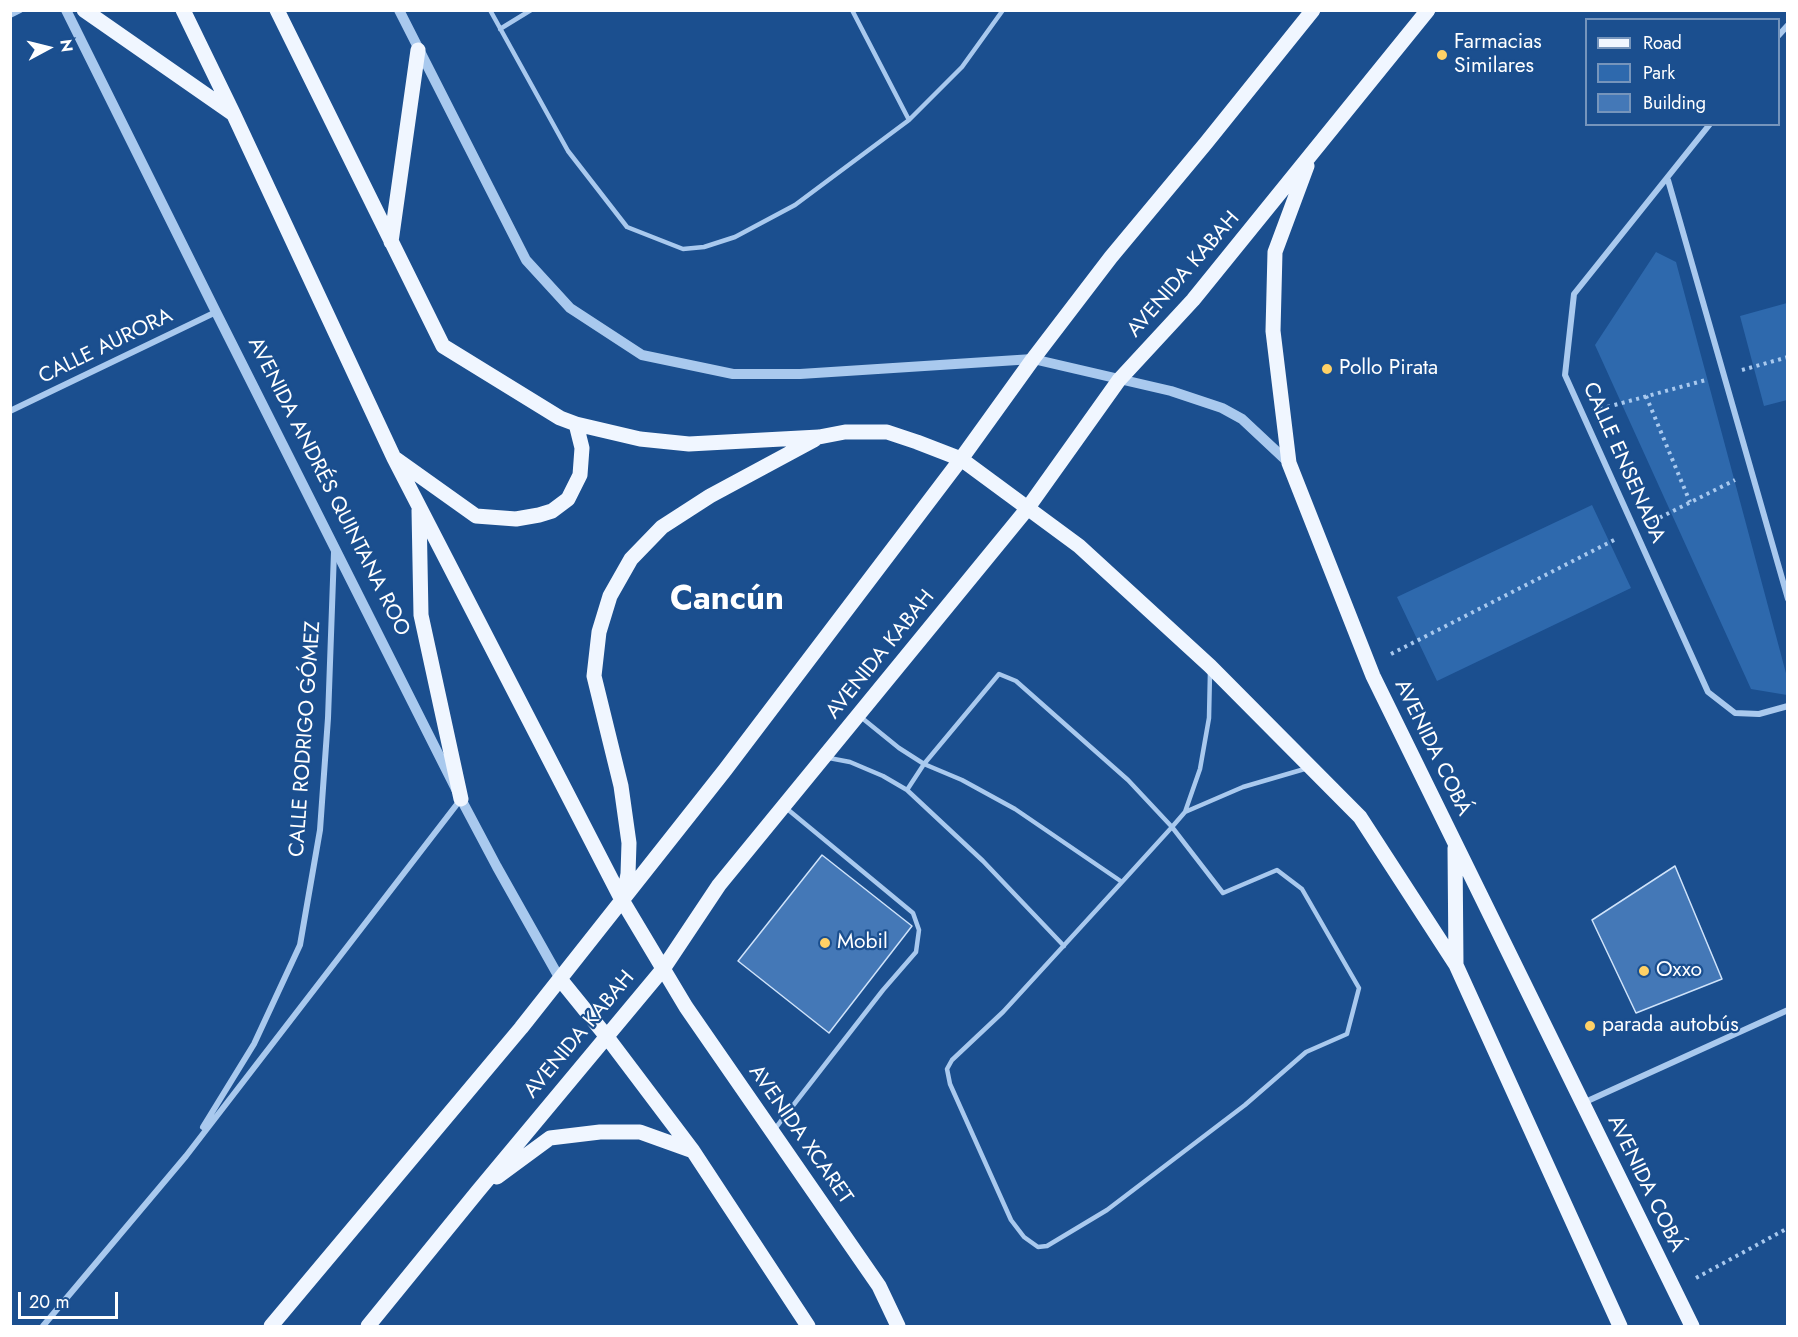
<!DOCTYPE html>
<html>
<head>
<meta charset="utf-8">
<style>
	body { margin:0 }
	#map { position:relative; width:1798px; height:1337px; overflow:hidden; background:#1b4f8f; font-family:Jost,sans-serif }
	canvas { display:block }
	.frame { position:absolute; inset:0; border:12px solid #fff; pointer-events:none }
	.legend { position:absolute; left:1585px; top:18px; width:195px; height:108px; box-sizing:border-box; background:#1b4f8f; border:2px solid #7695bc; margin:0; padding:8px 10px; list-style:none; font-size:18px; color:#fff }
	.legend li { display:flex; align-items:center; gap:12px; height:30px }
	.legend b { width:30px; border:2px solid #7695bc }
	.north { position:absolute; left:18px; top:18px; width:60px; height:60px; -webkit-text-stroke:4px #1b4f8f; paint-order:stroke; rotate:83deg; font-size:16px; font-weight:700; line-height:24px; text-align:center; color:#fff }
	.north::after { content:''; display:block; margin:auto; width:21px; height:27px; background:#fff; clip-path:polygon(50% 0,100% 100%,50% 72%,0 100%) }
	.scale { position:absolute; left:18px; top:1292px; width:100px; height:27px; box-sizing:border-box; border:3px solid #fff; border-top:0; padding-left:8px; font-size:18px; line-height:21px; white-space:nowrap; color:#fff; -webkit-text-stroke:4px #1b4f8f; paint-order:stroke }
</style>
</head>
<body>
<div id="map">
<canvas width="1798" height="1337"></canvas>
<div class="frame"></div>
<ul class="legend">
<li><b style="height:8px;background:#f0f6ff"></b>Road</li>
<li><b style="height:16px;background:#2e69ad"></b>Park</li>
<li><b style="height:16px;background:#4478b7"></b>Building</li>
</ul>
<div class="north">N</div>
<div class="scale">20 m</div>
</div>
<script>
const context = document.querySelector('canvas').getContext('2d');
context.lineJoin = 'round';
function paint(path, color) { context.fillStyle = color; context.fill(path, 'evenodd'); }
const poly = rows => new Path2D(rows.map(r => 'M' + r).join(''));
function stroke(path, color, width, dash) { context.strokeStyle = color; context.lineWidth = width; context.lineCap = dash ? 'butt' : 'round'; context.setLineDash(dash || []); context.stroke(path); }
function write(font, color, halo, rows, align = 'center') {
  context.font = font + ' Jost,sans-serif'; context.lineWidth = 4.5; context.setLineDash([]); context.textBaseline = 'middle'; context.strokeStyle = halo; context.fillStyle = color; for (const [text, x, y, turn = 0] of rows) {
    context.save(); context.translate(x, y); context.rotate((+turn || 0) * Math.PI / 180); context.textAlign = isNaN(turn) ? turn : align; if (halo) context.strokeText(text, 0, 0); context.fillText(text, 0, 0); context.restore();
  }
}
const green = poly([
	[1656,252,1676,262,1787,677,1787,695,1751,689,1595,345],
	[1787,303,1787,400,1764,406,1740,316],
	[1592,505,1631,588,1437,681,1397,597]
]);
const building = poly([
	[822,855,912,926,829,1033,738,961,822,855],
	[1675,866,1722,979,1636,1013,1592,920,1675,866]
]);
const path = poly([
	[1742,370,1788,357],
	[1646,396,1690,502],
	[1600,409,1706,380],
	[1653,521,1735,480],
	[1391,654,1616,539],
	[1696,1278,1788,1228]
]);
const service = poly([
	[490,10,568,151,627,227,683,249,704,247,735,237,795,205,909,120,962,67,1003,10],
	[852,10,909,120],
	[500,29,531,10],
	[862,718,899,748,924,764,962,780,1015,809,1122,882],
	[829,758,850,762,883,776,907,790,983,861,1064,946],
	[907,790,924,764,999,674,1016,681,1128,780,1172,827,1223,893,1277,870,1302,889,1359,988,1347,1034,1306,1052,1245,1105,1107,1210,1047,1246,1038,1247,1024,1237,1011,1220,950,1084,947,1069,952,1060,1003,1012,1122,882,1172,827,1185,812,1200,769,1209,718,1210,672],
	[1185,812,1243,787,1308,768],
	[774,1130,883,990,916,952,919,930,913,913,786,808]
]);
const minor = poly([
	[10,15,20,10],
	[1778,36,1788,25],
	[1710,124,1574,294,1565,375,1708,692,1735,713,1759,714,1788,706],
	[1668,180,1788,599],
	[10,411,216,312],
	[1583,1103,1788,1010],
	[203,1127,254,1044,300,945,320,830,328,718,334,552],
	[43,1326,186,1156,461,799]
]);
const tertiary = poly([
	[66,10,216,312,461,799,497,867,560,979],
	[399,10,526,260,570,308,642,355,733,374,800,374,1033,359,1171,391,1222,408,1242,419,1289,463]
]);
const primary = poly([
	[84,10,232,113],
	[183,10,233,113,394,458,622,900,686,1007,879,1286,898,1326],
	[277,10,443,346,560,418,576,424,640,439,689,444,819,437,845,432,887,432,917,442,961,459,1079,546,1210,666,1360,817,1456,965,1620,1326],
	[1307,166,1275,252,1273,331,1289,463,1373,676,1692,1326],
	[391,242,418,50],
	[396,459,476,516,516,519,539,515,552,511,568,499,580,475,582,448,576,424],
	[419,510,421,615,461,799],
	[1455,848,1456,965],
	[624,895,628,874,629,843,621,786,594,676,599,632,610,596,631,559,662,527,710,496,814,440],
	[560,979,607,1037,693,1151,808,1326],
	[497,1177,550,1138,600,1132,640,1132,693,1151],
	[271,1326,521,1028,725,770,961,459,1033,359,1111,257,1206,143,1313,10],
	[368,1326,478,1191,663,969,719,885,1027,509,1119,380,1193,300,1428,10]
]);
const markers = [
	[1442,55,6,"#ffd166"],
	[1327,369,6,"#ffd166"],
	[825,943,6,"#ffd166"],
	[1644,971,6,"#ffd166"],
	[1590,1026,6,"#ffd166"]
];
const poiNames = [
	["Farmacias",1454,43],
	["Similares",1454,67],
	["Pollo Pirata",1339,369],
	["Mobil",837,943],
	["Oxxo",1656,971],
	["parada autobús",1602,1026]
];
const streetNames = [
	["AVENIDA KABAH",1184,275,-49],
	["CALLE AURORA",106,347,-26],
	["CALLE ENSENADA",1623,463,66],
	["AVENIDA ANDRÉS QUINTANA ROO",328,487,63],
	["AVENIDA KABAH",881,655,-51],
	["CALLE RODRIGO GÓMEZ",306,739,-86],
	["AVENIDA COBÁ",1432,748,64],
	["AVENIDA KABAH",580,1035,-50],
	["AVENIDA XCARET",800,1135,55],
	["AVENIDA COBÁ",1645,1184,64]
];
const townNames = [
	["Cancún",727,601]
];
paint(green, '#2e69ad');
paint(building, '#4478b7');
stroke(building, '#cfe3fa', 1.5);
stroke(path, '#a9c9ee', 4, [3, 4.5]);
stroke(service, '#a9c9ee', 4.5);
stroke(minor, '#a9c9ee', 6);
stroke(tertiary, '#a9c9ee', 10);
stroke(primary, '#f0f6ff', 15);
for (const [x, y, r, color] of markers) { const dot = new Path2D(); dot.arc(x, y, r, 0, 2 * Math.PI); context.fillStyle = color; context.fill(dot); stroke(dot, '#1b4f8f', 2); }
write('21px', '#fff', '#1b4f8f', poiNames, 'left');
write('21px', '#fff', '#1b4f8f', streetNames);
write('bold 33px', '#fff', '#1b4f8f', townNames);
</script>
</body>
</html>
